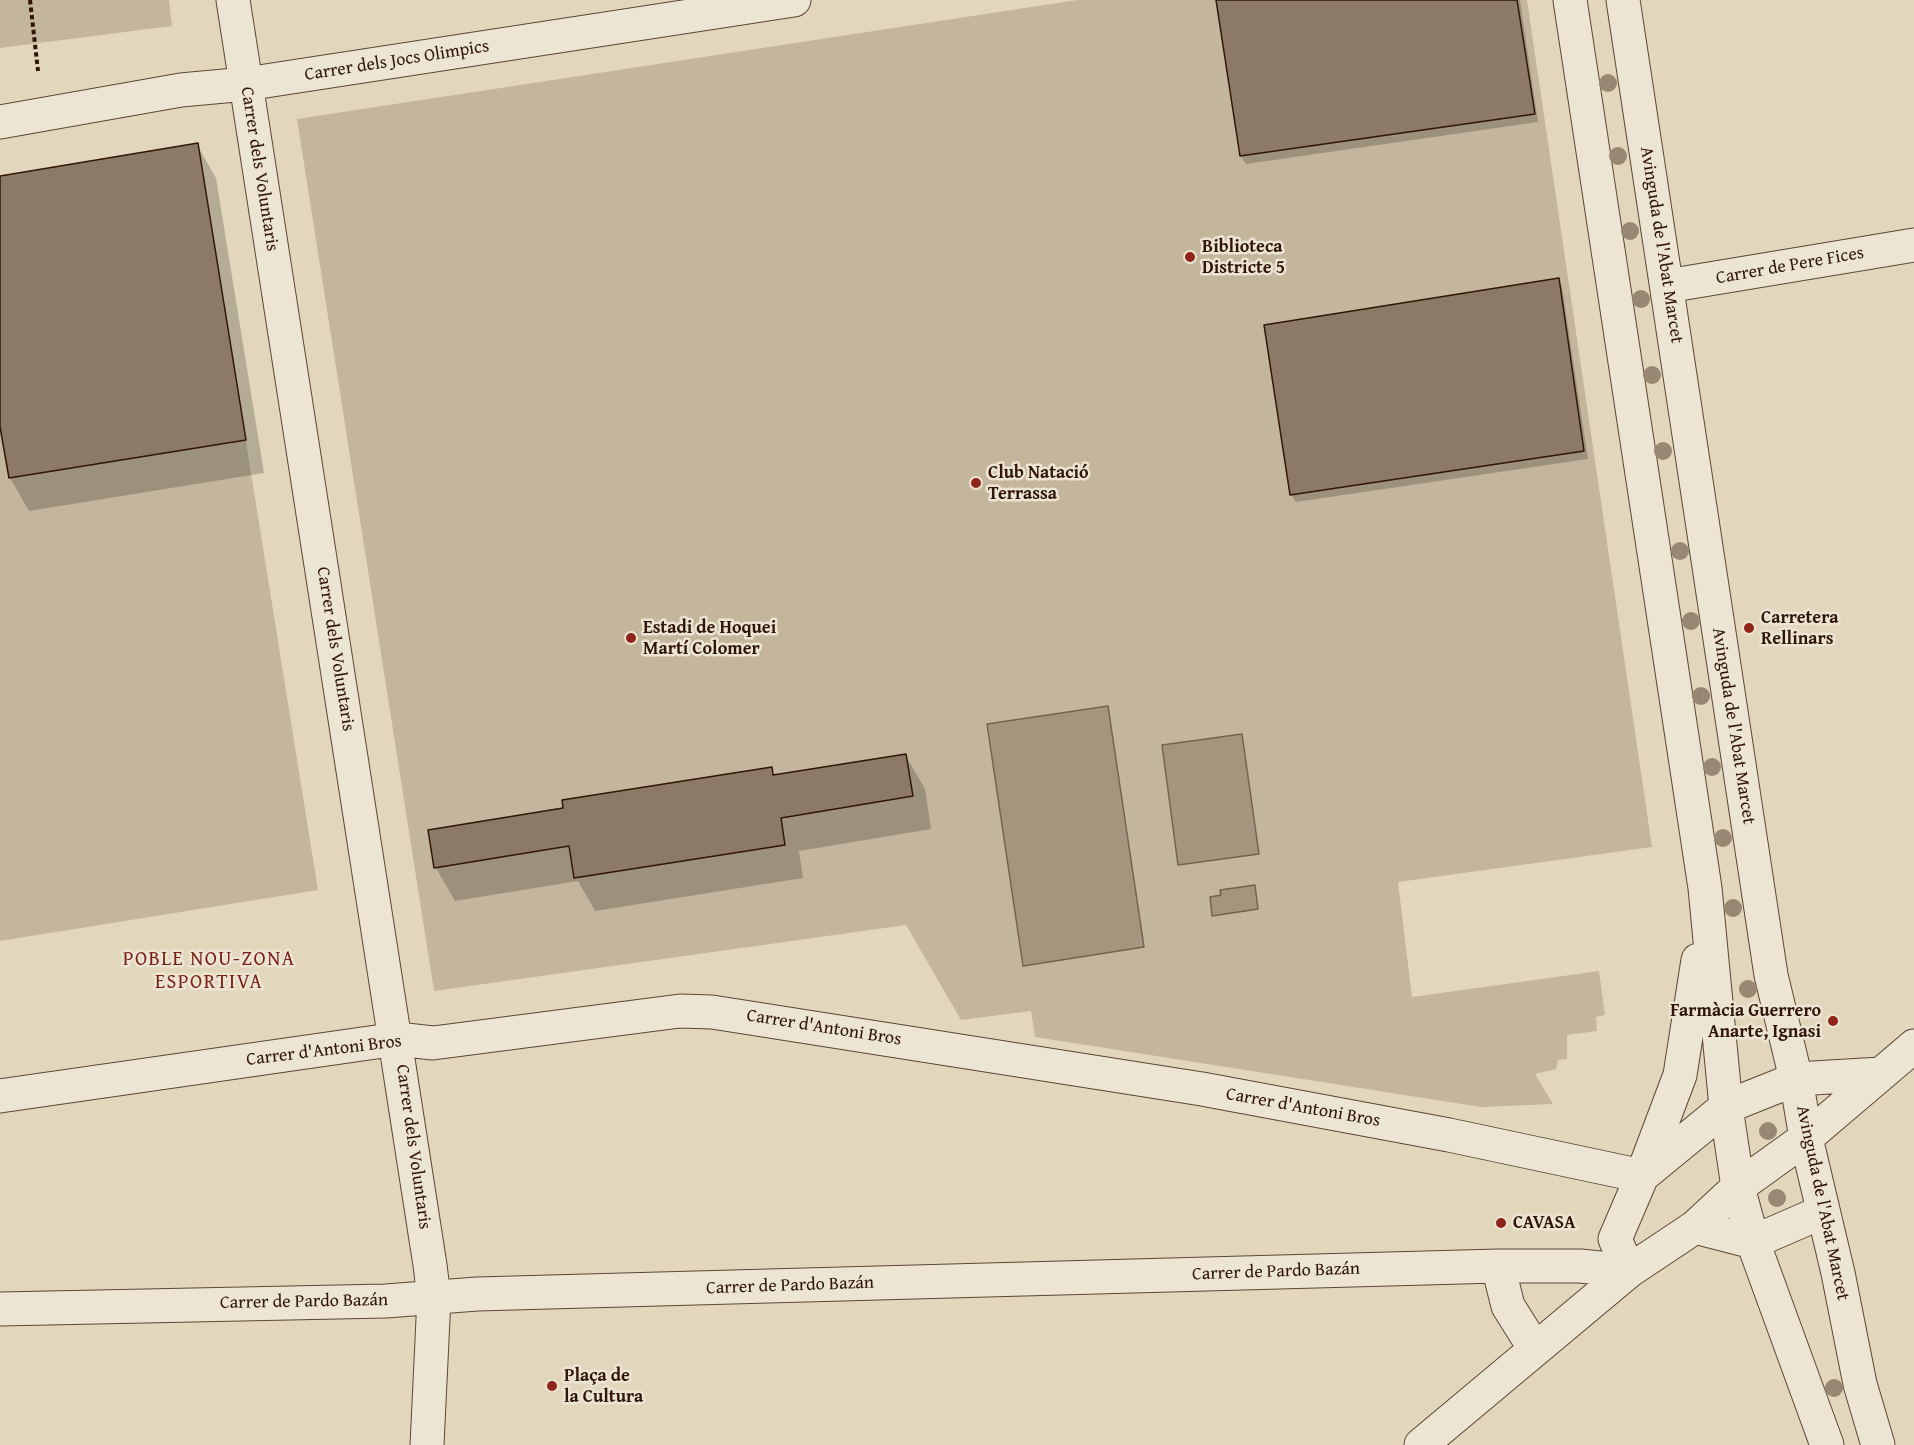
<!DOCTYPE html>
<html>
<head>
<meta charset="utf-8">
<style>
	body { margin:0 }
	canvas { display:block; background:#e2d7bc }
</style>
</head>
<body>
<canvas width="1914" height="1445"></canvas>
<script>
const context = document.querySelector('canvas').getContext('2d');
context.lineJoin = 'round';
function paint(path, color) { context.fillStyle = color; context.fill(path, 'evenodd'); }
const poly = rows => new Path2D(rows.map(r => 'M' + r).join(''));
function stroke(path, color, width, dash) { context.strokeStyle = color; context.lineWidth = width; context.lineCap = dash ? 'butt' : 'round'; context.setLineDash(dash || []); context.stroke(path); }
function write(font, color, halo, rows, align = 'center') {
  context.font = font + ' "Gentium Book Plus",serif'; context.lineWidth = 5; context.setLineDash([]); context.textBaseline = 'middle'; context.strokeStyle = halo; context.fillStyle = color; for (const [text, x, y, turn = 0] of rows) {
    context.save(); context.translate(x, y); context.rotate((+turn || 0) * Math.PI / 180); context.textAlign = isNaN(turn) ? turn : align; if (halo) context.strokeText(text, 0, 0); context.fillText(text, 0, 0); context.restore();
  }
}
const green = poly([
	[0,0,169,0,172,26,0,48],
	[1077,0,1527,0,1652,847,1398,882,1412,997,1599,971,1605,1015,1596,1017,1597,1031,1567,1035,1567,1059,1558,1060,1556,1069,1535,1074,1553,1104,1481,1107,1035,1037,1031,1011,961,1020,906,925,434,991,297,119],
	[198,143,318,890,0,941,0,176]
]);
const water = poly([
	[1108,706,1144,947,1023,966,987,724,1108,706],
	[1242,734,1259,854,1178,865,1162,745,1242,734],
	[1255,885,1258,909,1212,916,1210,897,1221,895,1220,890,1255,885]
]);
const shadow = poly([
	[1218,0,1520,0,1538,122,1246,164,1241,156],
	[197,145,216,178,264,473,29,511,10,478,0,417,0,177],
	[1558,279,1562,287,1588,459,1296,502,1291,494],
	[906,756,925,789,931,829,799,851,803,878,595,911,578,881,455,901,436,868,565,810,771,768,775,776]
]);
const building = poly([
	[1216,0,1517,0,1535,114,1240,156,1216,0],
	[198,143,246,440,9,478,0,427,0,176,198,143],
	[1559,278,1584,451,1290,495,1264,325,1559,278],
	[906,754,913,796,781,818,785,845,574,878,569,846,434,868,428,830,563,808,562,800,772,767,773,775,906,754]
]);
const path = poly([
	[30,0,38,71]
]);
const minor = poly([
	[233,0,430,1265,434,1298,427,1445],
	[1570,0,1705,888,1726,1107,1738,1187,1753,1242,1827,1445],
	[1623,0,1771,975,1796,1079,1806,1138,1838,1273,1860,1384,1878,1445],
	[0,122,181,90,246,84,794,0],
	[1667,286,1914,245],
	[0,1096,397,1039,433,1043,680,1011,712,1012,1202,1089,1449,1135,1642,1176,1726,1107,1796,1079,1881,1074],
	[1695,1227,1753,1242,1822,1212],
	[1498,1266,1508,1306,1535,1349],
	[1629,1271,1615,1239,1642,1176,1680,1075,1698,960],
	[0,1309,386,1301,477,1294,1498,1266,1580,1266,1629,1271],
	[1421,1445,1629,1271,1695,1227,1738,1187,1806,1138,1914,1046]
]);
const trees = [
	[1608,83],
	[1618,156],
	[1630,231],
	[1641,299],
	[1652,375],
	[1663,451],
	[1680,551],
	[1691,621],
	[1701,696],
	[1712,767],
	[1723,838],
	[1733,908],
	[1748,989],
	[1768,1131],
	[1777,1198],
	[1834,1388]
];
const markers = [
	[1190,257,6,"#8f2418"],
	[976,483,6,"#8f2418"],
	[1749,628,6,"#8f2418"],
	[631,638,6,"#8f2418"],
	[1833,1021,6,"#8f2418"],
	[1501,1223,6,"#8f2418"],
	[552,1386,6,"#8f2418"]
];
const streetNames = [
	["Carrer dels Jocs Olimpics",397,61,-9],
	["Carrer dels Voluntaris",259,169,81],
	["Avinguda de l'Abat Marcet",1661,245,81],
	["Carrer de Pere Fices",1790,266,-10],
	["Carrer dels Voluntaris",335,649,81],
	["Avinguda de l'Abat Marcet",1733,726,81],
	["Carrer d'Antoni Bros",824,1028,9],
	["Carrer d'Antoni Bros",324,1051,-7],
	["Carrer d'Antoni Bros",1303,1108,10],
	["Carrer dels Voluntaris",413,1147,82],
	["Avinguda de l'Abat Marcet",1822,1203,78],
	["Carrer de Pardo Bazán",1276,1272,-2],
	["Carrer de Pardo Bazán",790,1286,-2],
	["Carrer de Pardo Bazán",304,1302,-1]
];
const poiNames = [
	["Biblioteca",1202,247],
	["Districte 5",1202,268],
	["Club Natació",988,473],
	["Terrassa",988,494],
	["Carretera",1761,618],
	["Rellinars",1761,639],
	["Estadi de Hoquei",643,628],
	["Martí Colomer",643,649],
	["Farmàcia Guerrero",1821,1011,"right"],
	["Anarte, Ignasi",1821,1032,"right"],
	["CAVASA",1513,1223],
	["Plaça de",564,1376],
	["la Cultura",564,1397]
];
const neighbourhoodNames = [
	["POBLE NOU-ZONA",209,960],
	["ESPORTIVA",209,983]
];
paint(green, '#c4b69d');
paint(water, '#a5957f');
stroke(water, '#76624f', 1.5);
paint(shadow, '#0003');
paint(building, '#8d7a66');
stroke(building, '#301508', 1.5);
stroke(minor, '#5c4635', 35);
stroke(path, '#301508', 4, [4.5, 3]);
stroke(minor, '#ece5d3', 33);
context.fillStyle = '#988772';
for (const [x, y] of trees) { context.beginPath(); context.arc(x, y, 9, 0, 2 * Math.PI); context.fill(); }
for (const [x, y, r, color] of markers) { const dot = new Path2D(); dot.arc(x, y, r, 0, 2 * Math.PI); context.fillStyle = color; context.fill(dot); stroke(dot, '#ece5d3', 2); }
write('18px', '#301508', '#ece5d3', streetNames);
write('bold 18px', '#301508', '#ece5d3', poiNames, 'left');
context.letterSpacing = '1.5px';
write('20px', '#7a1f14', '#ece5d3', neighbourhoodNames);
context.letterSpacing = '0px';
</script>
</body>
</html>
